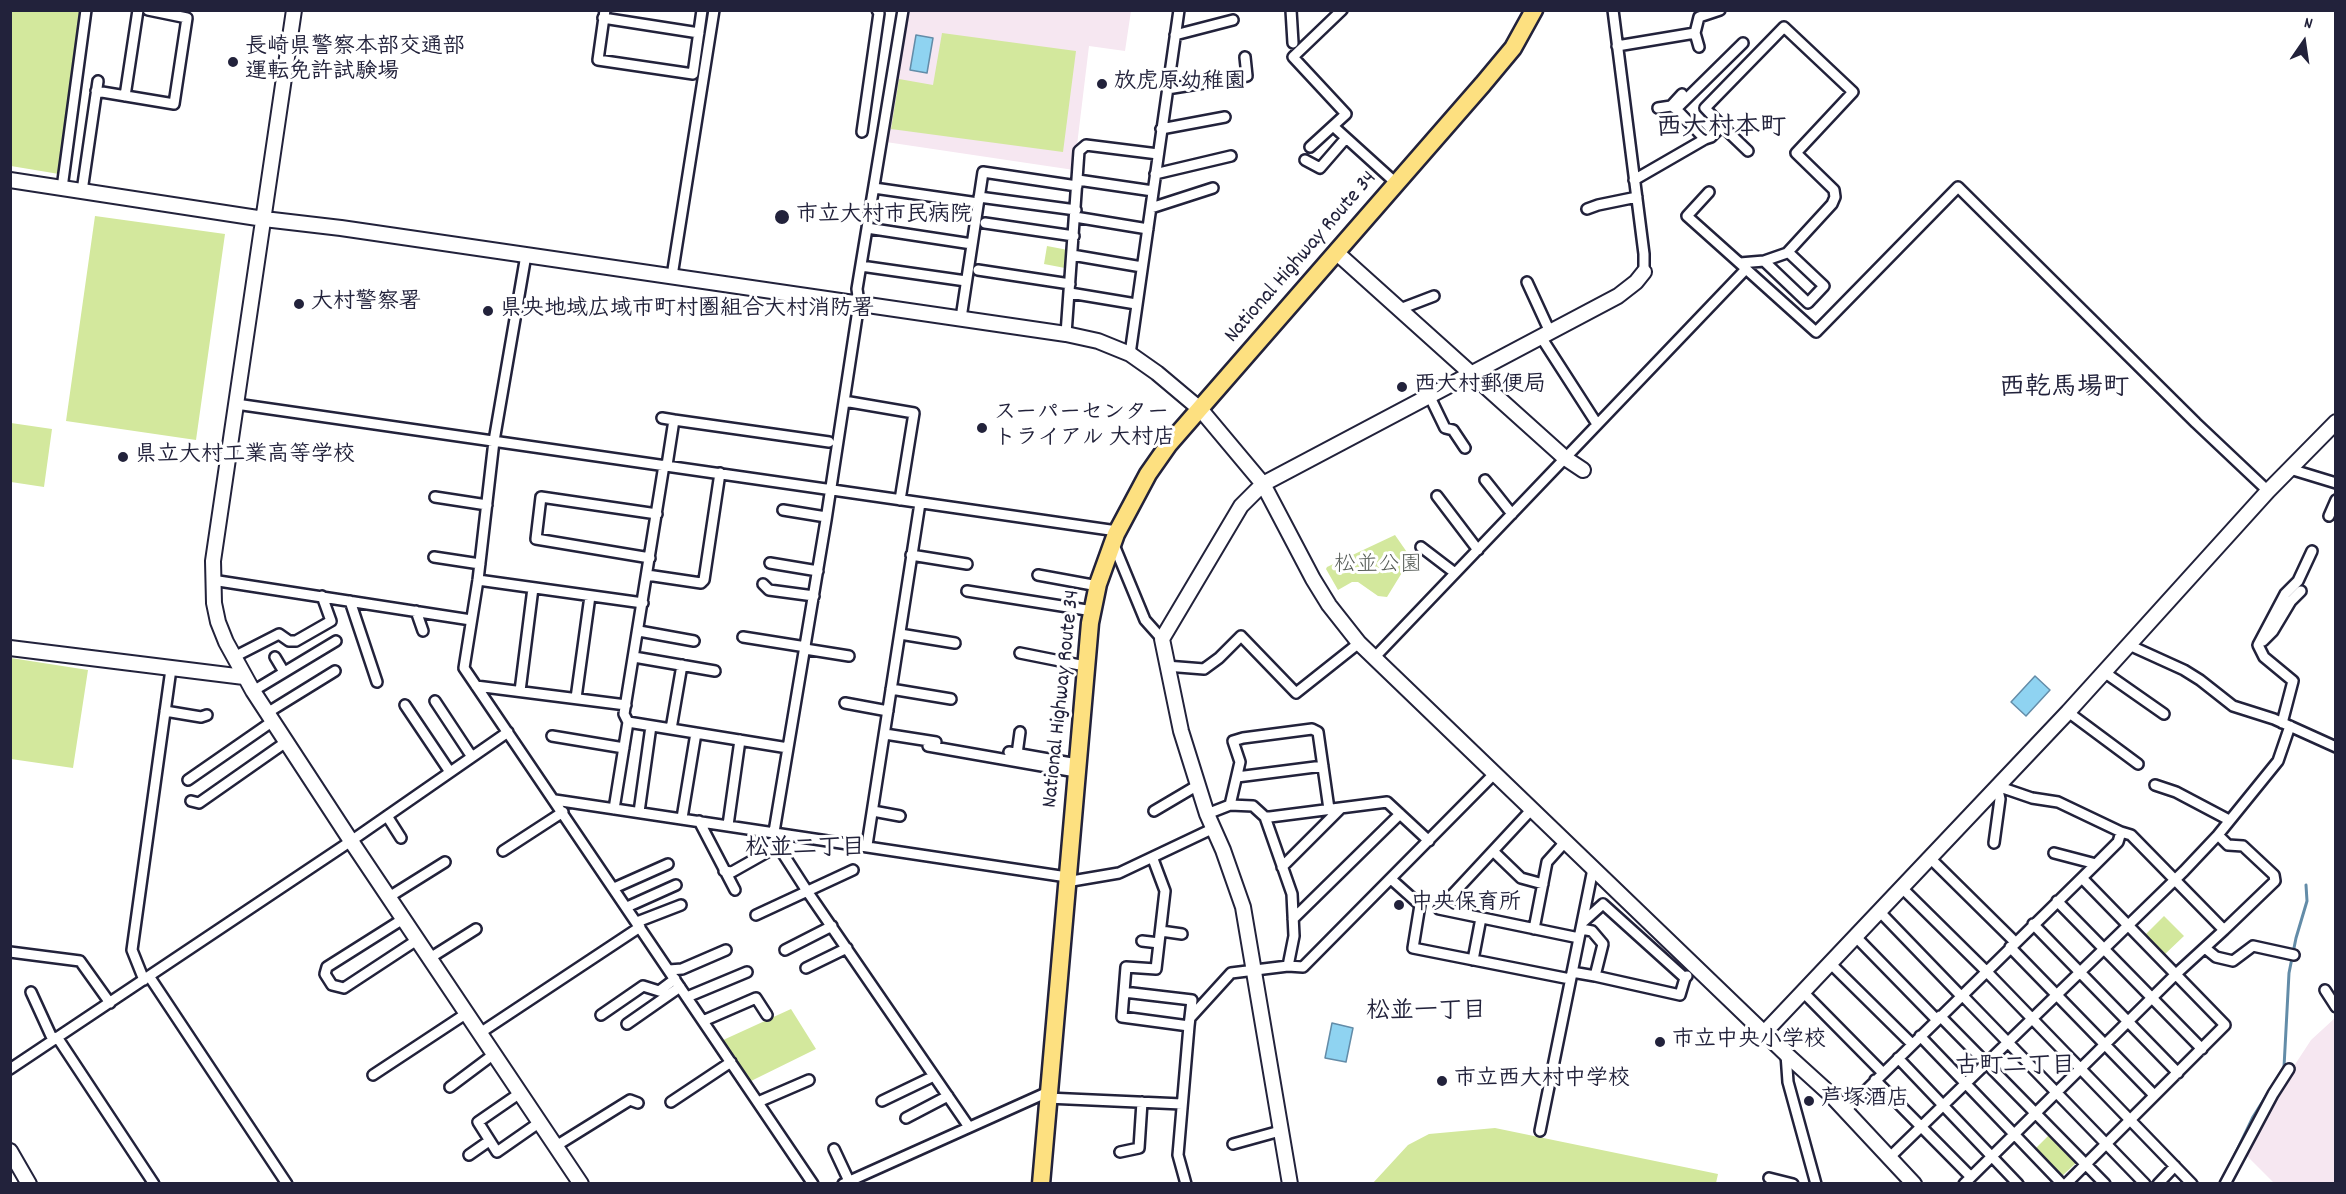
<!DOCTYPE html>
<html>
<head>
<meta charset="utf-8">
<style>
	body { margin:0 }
	#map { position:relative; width:2346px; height:1194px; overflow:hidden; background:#fff; font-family:Dekko,sans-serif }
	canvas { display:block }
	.frame { position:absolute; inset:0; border:12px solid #22223b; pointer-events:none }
	.north { position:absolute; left:2274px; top:12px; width:60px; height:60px; -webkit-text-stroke:4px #fff; paint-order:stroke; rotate:13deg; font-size:16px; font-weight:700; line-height:24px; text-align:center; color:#22223b }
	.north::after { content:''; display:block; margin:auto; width:21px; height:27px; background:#22223b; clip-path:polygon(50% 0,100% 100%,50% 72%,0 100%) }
</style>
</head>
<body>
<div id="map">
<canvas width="2346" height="1194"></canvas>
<div class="frame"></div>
<div class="north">N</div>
</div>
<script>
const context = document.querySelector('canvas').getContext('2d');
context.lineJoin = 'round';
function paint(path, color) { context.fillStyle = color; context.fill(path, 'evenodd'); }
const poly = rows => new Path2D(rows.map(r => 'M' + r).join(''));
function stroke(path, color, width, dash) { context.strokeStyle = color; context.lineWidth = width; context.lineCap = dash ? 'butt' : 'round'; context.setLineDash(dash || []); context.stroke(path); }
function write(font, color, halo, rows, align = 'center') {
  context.font = font + ' Dekko,"Klee One",sans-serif'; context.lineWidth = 6; context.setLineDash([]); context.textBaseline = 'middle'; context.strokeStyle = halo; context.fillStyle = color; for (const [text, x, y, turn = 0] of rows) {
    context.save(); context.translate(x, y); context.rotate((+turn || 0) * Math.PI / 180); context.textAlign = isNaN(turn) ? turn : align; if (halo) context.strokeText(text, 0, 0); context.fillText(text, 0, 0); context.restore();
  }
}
const built = poly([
	[907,11,1131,11,1125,51,1089,46,1074,170,886,142],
	[2335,1018,2335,1183,2274,1183,2246,1155,2279,1089,2311,1040]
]);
const green = poly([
	[10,11,82,11,59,174,11,166],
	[942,33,1076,51,1063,152,891,129,899,79,933,85],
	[95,216,225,234,196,440,66,421],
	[1047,246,1068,250,1065,268,1044,264],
	[11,423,52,429,44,487,11,482],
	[1395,535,1411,558,1387,597,1378,596,1358,582,1352,582,1338,590,1326,569,1327,567],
	[11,658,88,670,73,768,11,759],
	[2164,916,2184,936,2163,956,2144,936],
	[791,1009,816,1049,749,1082,721,1041],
	[1495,1128,1718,1174,1716,1183,1373,1183,1408,1145,1429,1134],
	[2049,1135,2077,1162,2060,1178,2034,1150]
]);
const water = poly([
	[916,35,933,38,927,73,910,70,916,35],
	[2035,676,2050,690,2026,716,2011,702,2035,676],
	[1332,1023,1353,1028,1346,1062,1325,1058,1332,1023]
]);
const stream = poly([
	[2228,1169,2253,1117,2284,1067,2289,973,2296,938,2307,901,2306,885]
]);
const street = poly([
	[605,10,598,60,693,74,702,10],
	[903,10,857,289,859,303,826,520,774,832,778,846,807,891,969,1127],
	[1291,10,1293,43],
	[1613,10,1644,254,1644,272],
	[603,18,699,33],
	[1695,33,1699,17,1720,10],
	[1175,35,1233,20],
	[1617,46,1695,33,1699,47],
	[1167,89,1247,76,1245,57],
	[96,91,174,104,187,18,148,10],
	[125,96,138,10],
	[1671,106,1682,94],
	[1658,108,1671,106,1676,109],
	[1333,126,1397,184],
	[1722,126,1705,108,1784,27,1853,92,1796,153,1834,190,1835,197,1832,204,1787,253,1764,261,1740,263],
	[1161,129,1225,117],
	[862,132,879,13,877,10],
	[1705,139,1711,137,1722,126,1748,151],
	[1310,147,1346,114,1293,57,1342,10],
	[1305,160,1320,168,1346,138],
	[1155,174,1231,156],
	[1078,180,1153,191],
	[1634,180,1705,139,1676,109,1743,43],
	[62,188,86,10],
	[874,188,978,203],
	[82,191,98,81],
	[1709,192,1687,216,1744,267],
	[979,197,1076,210],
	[1151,208,1213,188],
	[1587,209,1598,205,1637,197],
	[1075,217,1148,229],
	[985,223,1074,236],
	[867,228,972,244],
	[526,255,494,441,478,580,464,668,813,1184],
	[1072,255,1142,267],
	[1764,261,1808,303,1824,286,1788,252],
	[861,266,966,281],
	[978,270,1070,284],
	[672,276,714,10],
	[1527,282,1550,332],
	[1070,293,1136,304],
	[1400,309,1434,296],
	[961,318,983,172,1077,186],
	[1066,334,1079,151,1086,145,1158,154],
	[1541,337,1597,424],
	[1130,354,1179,10],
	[1429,395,1445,428,1453,430,1465,448],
	[844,401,914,413,900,500],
	[236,404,1117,531],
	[662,418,674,420],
	[664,465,624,714,628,722,788,748],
	[667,465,674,420,829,442],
	[2290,469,2336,483],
	[1485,480,1512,514],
	[1437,496,1478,550],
	[435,497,487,505],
	[783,510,826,517],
	[2329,516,2336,500],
	[1114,545,1145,620,1162,639],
	[1421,547,1455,573],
	[911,555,967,564],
	[434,557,480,564],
	[650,558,536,539,541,497,657,514],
	[770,563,818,571],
	[647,575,701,583,704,580,720,473],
	[1038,575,1098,586],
	[212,580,471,620],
	[478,580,643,603],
	[763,584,769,590,814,596],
	[967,591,1093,611],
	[350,601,377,682],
	[416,611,423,631],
	[639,631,694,641],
	[900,634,955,643],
	[743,637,806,647],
	[2263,641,2273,631,2291,601,2301,591],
	[2129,645,2184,670,2200,680,2233,706,2274,719,2336,747],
	[805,649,849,656],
	[1020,653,1085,666],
	[234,657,279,634,289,641,296,641,331,621,322,596],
	[275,657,284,672],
	[634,657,715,671],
	[1374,658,1746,269,1816,332,1958,187,2196,423,2268,491],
	[1166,666,1204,669,1219,658,1241,636,1296,693,1359,643],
	[2104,672,2164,714],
	[476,686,626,705],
	[891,689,951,699],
	[253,691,336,641],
	[520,691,533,588],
	[576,698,590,596],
	[435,701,472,757],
	[845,703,888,711],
	[405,705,450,772],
	[165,711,201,717,207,715],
	[2068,712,2138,764],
	[267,713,335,671],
	[2282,723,2293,681,2264,657,2258,645,2285,594,2298,581,2312,551],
	[671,729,682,665],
	[885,734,936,742],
	[552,736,624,748],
	[928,746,1076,772],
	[1009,752,1077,764],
	[1017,754,1020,732],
	[1237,777,1323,766],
	[188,780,273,721],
	[2155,785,2176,792,2229,820],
	[555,800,1067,877],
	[191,801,199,803,286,742],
	[1230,805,1240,762,1233,741,1243,738,1312,729,1318,732,1329,809],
	[614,809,628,722],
	[1532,809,1439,909,1579,938],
	[873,811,900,816],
	[1154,811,1198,785],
	[639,812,651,726],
	[1207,814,1230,805,1253,806,1265,817,1270,817,1387,802,1429,841],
	[387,816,401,838],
	[1265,817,1292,894,1294,936,1288,966],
	[682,818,696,733],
	[699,821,735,890],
	[728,825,740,740],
	[2218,835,2228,845,2243,846,2274,875,2275,881,2224,930],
	[1994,843,2000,799,1997,786],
	[867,845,920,503],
	[503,851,563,812],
	[1493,851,1521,878,1543,884],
	[2054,853,2096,864],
	[1930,858,2015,942],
	[1282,867,1341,808],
	[724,871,732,872,778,846],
	[1391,879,1420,905,1413,948,1570,979],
	[1066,882,1119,873,1214,828],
	[614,888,668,864],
	[1902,888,1986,971,2192,1184],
	[389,897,445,862],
	[2057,901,2202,1049],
	[627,907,676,885],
	[1880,912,1961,996],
	[756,915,853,870],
	[403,919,327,967,325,974,332,985,344,988,417,940],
	[1293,919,1400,814],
	[637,922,681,905],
	[1582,923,1603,904,1685,978],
	[2033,924,2178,1073],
	[1534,929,1547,862,1565,842],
	[1161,931,1182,934],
	[1856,937,1937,1020],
	[1142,941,1159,943],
	[2010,947,2154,1095],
	[2205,948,2216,957,2233,961,2253,946,2294,955],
	[785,950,832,926],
	[10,952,80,961,110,1003],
	[430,958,476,929],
	[1473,960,1481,918],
	[1830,963,1912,1044],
	[806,968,847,948],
	[669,970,682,969,726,950],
	[1572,972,1595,976,1603,944,1592,931,1581,929],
	[149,976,287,1184],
	[1595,976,1680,995,1685,978,1687,976],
	[144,980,132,950,171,669],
	[2325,990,2336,1007],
	[31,992,53,1040],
	[1124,992,1192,1000,1189,1026,1122,1017,1126,967,1156,969,1165,891,1153,859],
	[1803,992,1882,1072],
	[1962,995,2145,1184],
	[687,997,747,972],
	[601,1015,643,986,659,991,675,979],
	[1940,1016,2105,1184],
	[1190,1018,1231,973,1288,966,1303,967,1494,774],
	[703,1021,756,998,767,1015],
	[627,1024,680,987],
	[480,1033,640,927],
	[1920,1036,2062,1184],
	[57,1037,154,1184],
	[1786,1054,1788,1082,1816,1184],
	[1898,1058,2018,1184],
	[10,1069,351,841,508,732],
	[373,1075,467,1013],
	[1875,1080,1970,1176],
	[450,1087,494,1054],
	[520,1093,478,1122,497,1152,540,1122],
	[1047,1098,1182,1104],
	[882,1101,934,1076],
	[671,1102,731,1062],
	[758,1102,809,1080],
	[1846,1110,2096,864,2118,842,2121,832],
	[906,1118,948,1096],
	[1540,1131,1593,869],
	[1233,1144,1280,1131],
	[556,1146,630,1100,638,1103],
	[834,1149,849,1181],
	[1120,1152,1139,1148,1142,1102],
	[469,1155,489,1141],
	[1890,1157,2184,871,2218,835,2278,761,2290,726],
	[1769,1178,1793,1184],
	[843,1184,1048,1092],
	[1186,1184,1178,1155,1189,1026],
	[1964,1184,2176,974,2224,930,2131,835,2121,832,2058,802,2032,798,1997,786],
	[2066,1184,2225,1025,2082,878],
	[2158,1184,2175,1166],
	[2225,1184,2273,1094,2289,1069]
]);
const secondary = poly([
	[294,10,213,561,214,603,218,622,226,642,253,691,351,841,581,1184],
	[10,180,264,219,341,228,1066,334,1098,341,1130,354,1157,373,1201,410,1263,484,1313,579,1329,605,1359,643,1786,1054,1829,1093,1914,1184],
	[1337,253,1565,458,1583,470],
	[10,648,244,677],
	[1764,1033,2068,712,2268,491,2336,422],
	[10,1151,29,1184],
	[1290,1184,1243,907,1223,850,1207,814,1181,731,1162,639,1241,506,1263,484,1618,296,1636,282,1644,272]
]);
const highway = poly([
	[1041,1184,1090,623,1098,584,1116,534,1148,474,1169,444,1483,84,1513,48,1534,10]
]);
const markers = [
	[233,62,6,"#22223b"],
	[1102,84,6,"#22223b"],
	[782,217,8,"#22223b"],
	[299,304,6,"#22223b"],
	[488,311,6,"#22223b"],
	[1402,387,6,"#22223b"],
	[982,428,6,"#22223b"],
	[123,457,6,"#22223b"],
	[1399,905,6,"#22223b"],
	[1660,1042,6,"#22223b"],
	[1442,1081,6,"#22223b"],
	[1809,1101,6,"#22223b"]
];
const poiNames = [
	["長崎県警察本部交通部",245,49],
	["運転免許試験場",245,74],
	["放虎原幼稚園",1114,84],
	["市立大村市民病院",796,217],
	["大村警察署",311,304],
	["県央地域広域市町村圏組合大村消防署",500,311],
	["西大村郵便局",1414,387],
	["スーパーセンター",994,415],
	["トライアル 大村店",994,440],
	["県立大村工業高等学校",135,457],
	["中央保育所",1411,905],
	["市立中央小学校",1672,1042],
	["市立西大村中学校",1454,1081],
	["芦塚酒店",1821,1101]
];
const streetNames = [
	["National Highway Route 34",1302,258,-49],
	["National Highway Route 34",1063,699,-84]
];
const parkNames = [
	["松並公園",1378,567]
];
const neighbourhoodNames = [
	["松並二丁目",805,851],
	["松並一丁目",1426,1014],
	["古町二丁目",2015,1069]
];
const quarterNames = [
	["西大村本町",1721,130],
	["西乾馬場町",2064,390]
];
paint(built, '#f6e7f1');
paint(green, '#d3e89d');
paint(water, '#8fd3f1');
stroke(water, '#638ca8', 1.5);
stroke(stream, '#638ca8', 3);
stroke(street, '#22223b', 14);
stroke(secondary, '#22223b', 18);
stroke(highway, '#22223b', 21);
stroke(street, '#fff', 9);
stroke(secondary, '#fff', 14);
stroke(highway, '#fde080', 16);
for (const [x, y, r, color] of markers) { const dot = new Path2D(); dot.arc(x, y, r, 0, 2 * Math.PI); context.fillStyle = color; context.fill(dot); stroke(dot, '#fff', 2); }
write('bold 22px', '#22223b', '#fff', poiNames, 'left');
write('22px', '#22223b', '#fff', streetNames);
write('22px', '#575d58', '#fff', parkNames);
write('bold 24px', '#22223b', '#fff', neighbourhoodNames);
write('bold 26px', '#22223b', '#fff', quarterNames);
</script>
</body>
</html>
